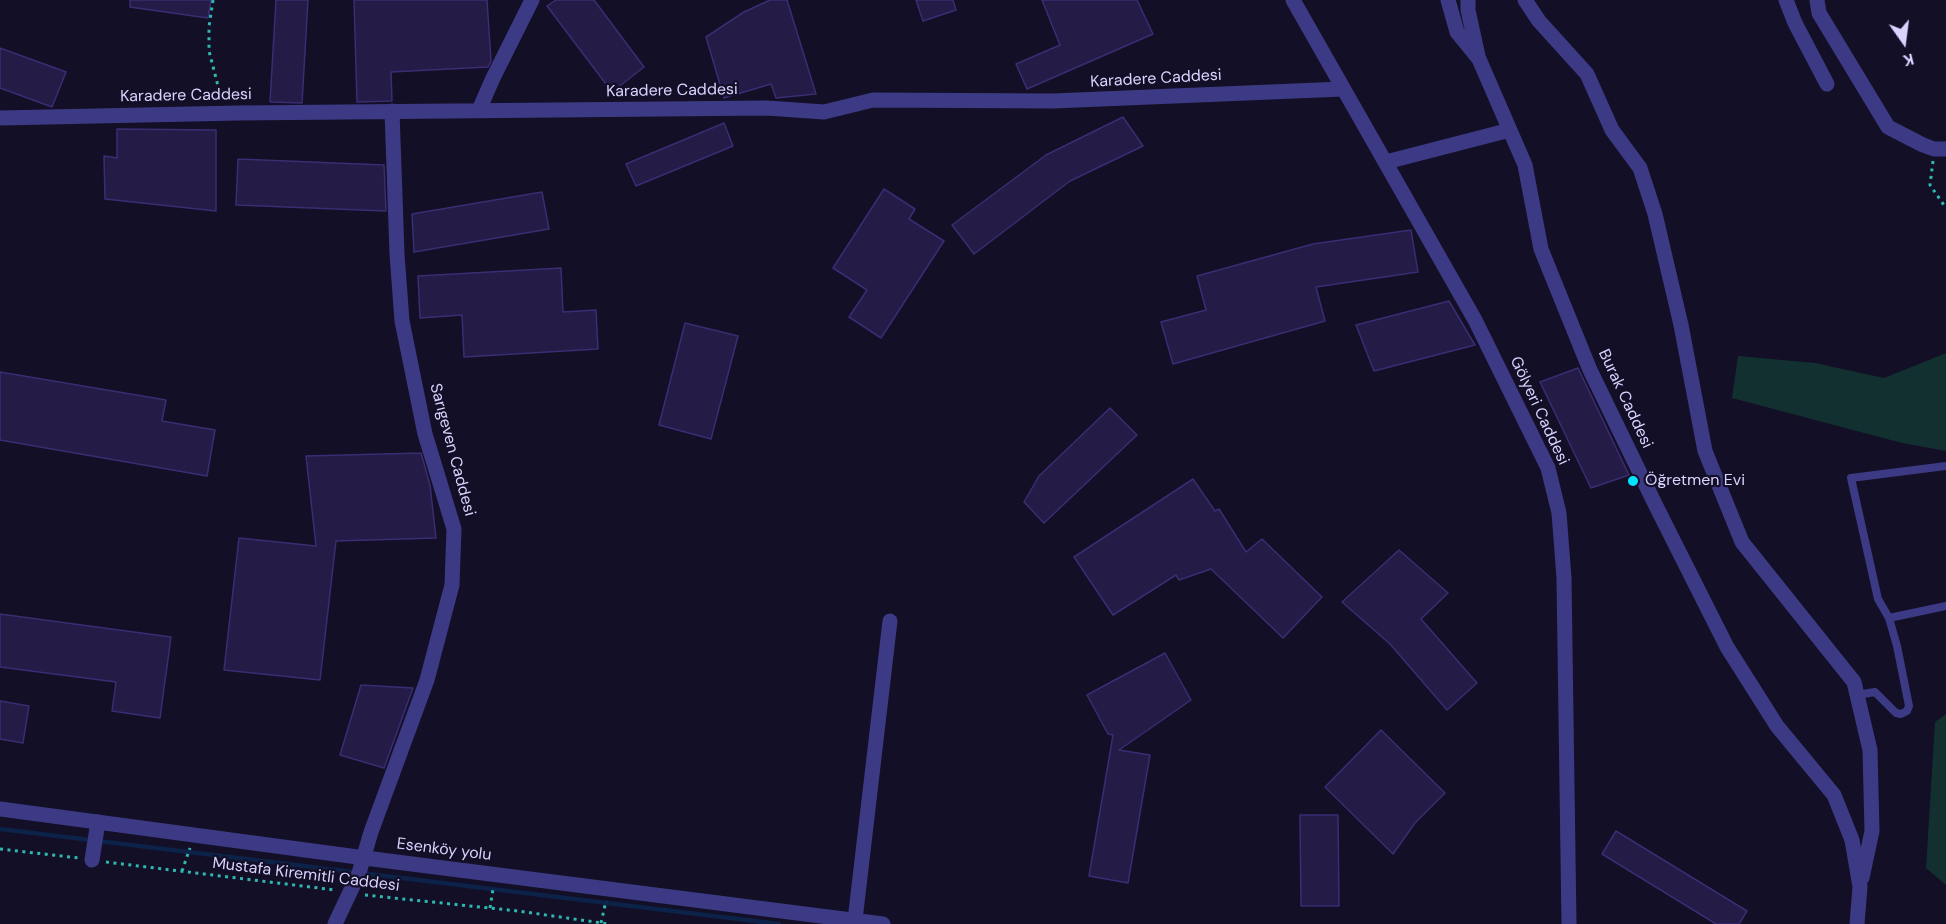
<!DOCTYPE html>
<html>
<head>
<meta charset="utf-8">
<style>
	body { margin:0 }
	#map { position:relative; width:1946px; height:924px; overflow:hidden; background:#130f26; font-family:"DM Sans",sans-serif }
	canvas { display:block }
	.north { position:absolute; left:1874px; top:12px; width:60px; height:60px; -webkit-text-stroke:4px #130f26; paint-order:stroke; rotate:166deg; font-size:16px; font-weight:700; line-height:24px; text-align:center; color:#d9d4ff }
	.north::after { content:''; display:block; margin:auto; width:21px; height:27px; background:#d9d4ff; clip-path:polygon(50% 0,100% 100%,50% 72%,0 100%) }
</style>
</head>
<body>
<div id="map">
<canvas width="1946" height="924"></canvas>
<div class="north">K</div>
</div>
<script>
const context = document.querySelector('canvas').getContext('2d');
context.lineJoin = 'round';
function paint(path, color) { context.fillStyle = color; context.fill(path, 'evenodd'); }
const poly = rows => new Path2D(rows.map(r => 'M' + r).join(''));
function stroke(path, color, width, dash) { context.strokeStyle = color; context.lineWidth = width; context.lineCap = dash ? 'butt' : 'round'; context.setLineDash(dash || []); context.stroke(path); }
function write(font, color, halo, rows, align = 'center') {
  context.font = font + ' "DM Sans",sans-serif'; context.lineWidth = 4.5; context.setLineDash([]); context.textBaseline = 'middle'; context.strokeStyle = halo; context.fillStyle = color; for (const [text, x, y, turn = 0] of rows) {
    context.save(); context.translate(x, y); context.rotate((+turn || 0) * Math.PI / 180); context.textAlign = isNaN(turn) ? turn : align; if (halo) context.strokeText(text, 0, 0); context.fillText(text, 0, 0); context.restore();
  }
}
const green = poly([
	[1946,353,1946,451,1902,443,1732,398,1738,356,1815,363,1884,378],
	[1946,714,1946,885,1926,868,1935,722]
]);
const stream = poly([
	[0,829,779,924]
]);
const building = poly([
	[130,0,211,0,208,18,130,7,130,0],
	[276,0,308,0,302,103,270,102,276,0],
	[354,0,487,0,491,61,488,67,391,72,392,101,357,102,354,0],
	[556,0,594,0,644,67,612,92,547,6,556,0],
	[770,0,787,0,816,94,776,98,771,84,724,98,706,37,744,12,770,0],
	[916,0,953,0,956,10,923,21,916,0],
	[1042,0,1137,0,1153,34,1027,89,1016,64,1060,45,1042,0],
	[0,48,66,72,52,107,0,88,0,48],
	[1123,117,1143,146,1070,181,974,254,952,225,1046,155,1123,117],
	[724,123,733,146,636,186,626,164,724,123],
	[117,129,216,130,216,211,105,199,104,156,117,158,117,129],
	[238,159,384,165,386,211,236,205,238,159],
	[884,189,915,209,909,219,944,241,881,338,849,317,867,290,833,268,884,189],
	[542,192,549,229,414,252,412,214,542,192],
	[1411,230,1418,272,1316,287,1325,321,1173,364,1161,322,1206,310,1197,276,1313,244,1411,230],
	[561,268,563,312,596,310,598,349,464,357,462,315,420,318,418,276,561,268],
	[1449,301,1475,345,1374,371,1356,325,1449,301],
	[685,323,738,336,711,439,659,425,685,323],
	[1578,368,1629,475,1591,488,1540,382,1578,368],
	[0,372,166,400,162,421,215,430,207,476,0,440,0,372],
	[1110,408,1137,435,1044,523,1024,502,1039,476,1110,408],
	[421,453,430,485,436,538,336,541,320,680,224,670,239,538,316,546,306,456,421,453],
	[1193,479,1215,511,1219,509,1246,552,1262,539,1322,597,1283,638,1211,569,1179,580,1176,575,1113,615,1074,557,1193,479],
	[1399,550,1448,593,1421,619,1477,683,1447,710,1390,644,1342,602,1399,550],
	[0,614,171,637,160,718,112,711,116,682,0,667,0,614],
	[1165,653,1191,700,1119,750,1150,755,1128,883,1089,876,1113,735,1108,734,1087,695,1165,653],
	[361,685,413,688,384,768,340,755,361,685],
	[0,701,29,706,23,743,0,739,0,701],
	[1381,730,1445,793,1415,823,1393,854,1325,787,1381,730],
	[1300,815,1338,815,1339,906,1301,906,1300,815],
	[1616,831,1747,911,1739,924,1716,924,1602,854,1616,831]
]);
const path = poly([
	[213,0,209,27,209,51,218,86,217,99],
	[1933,161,1930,185,1946,208],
	[0,849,79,858],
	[106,862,335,890],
	[182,871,190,848],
	[365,895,518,911,609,924],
	[490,908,493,889],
	[601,923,606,901]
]);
const service = poly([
	[1889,618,1946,606],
	[1857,695,1875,692,1896,713,1901,714,1907,711,1909,706,1897,646,1889,618,1878,599,1851,478,1946,466]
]);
const minor = poly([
	[1293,0,1475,320,1548,468,1559,513,1564,578,1569,924],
	[1448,0,1457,32,1479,59,1525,165,1541,249,1590,370,1655,504,1727,647,1777,726,1834,795,1852,840,1860,887,1857,924],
	[1468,0,1468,10,1478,56],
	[1525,0,1539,21,1587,74,1612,130,1640,168,1655,214,1681,325,1705,451,1742,542,1854,682,1870,750,1872,831,1862,878],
	[1786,0,1795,23,1827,84],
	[1817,0,1819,13,1888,127,1923,145,1934,149,1946,149],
	[479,110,493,78,532,0],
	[0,118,239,113,767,108,824,112,873,100,1053,101,1343,89],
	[1386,162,1510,130],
	[92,860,98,822],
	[855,920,890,621],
	[335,924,359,873,371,832,427,680,452,585,454,529,425,434,402,321,397,254,392,111]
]);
const tertiary = poly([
	[0,809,365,858,883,924]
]);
const markers = [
	[1633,481,6,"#00e5ff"]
];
const streetNames = [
	["Karadere Caddesi",1156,79,-3],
	["Karadere Caddesi",672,91,-1],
	["Karadere Caddesi",186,96,-1],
	["Burak Caddesi",1625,399,65],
	["Gölyeri Caddesi",1539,411,65],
	["Sarıgeven Caddesi",452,450,75],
	["Esenköy yolu",444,850,7],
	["Mustafa Kiremitli Caddesi",306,875,7]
];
const poiNames = [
	["Öğretmen Evi",1645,481]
];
paint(green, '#12302f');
stroke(stream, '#0c2248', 4.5);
paint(building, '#241b47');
stroke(building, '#3b2d73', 1.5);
stroke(path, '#2fb8b0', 3, [3, 4.5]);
stroke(service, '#3d3a85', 8);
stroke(minor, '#3d3a85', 15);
stroke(tertiary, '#3d3a85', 15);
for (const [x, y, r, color] of markers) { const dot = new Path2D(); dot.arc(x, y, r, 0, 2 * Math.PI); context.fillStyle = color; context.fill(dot); stroke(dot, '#130f26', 2); }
write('16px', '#d9d4ff', '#130f26', streetNames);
write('16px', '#d9d4ff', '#130f26', poiNames, 'left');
</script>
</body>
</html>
